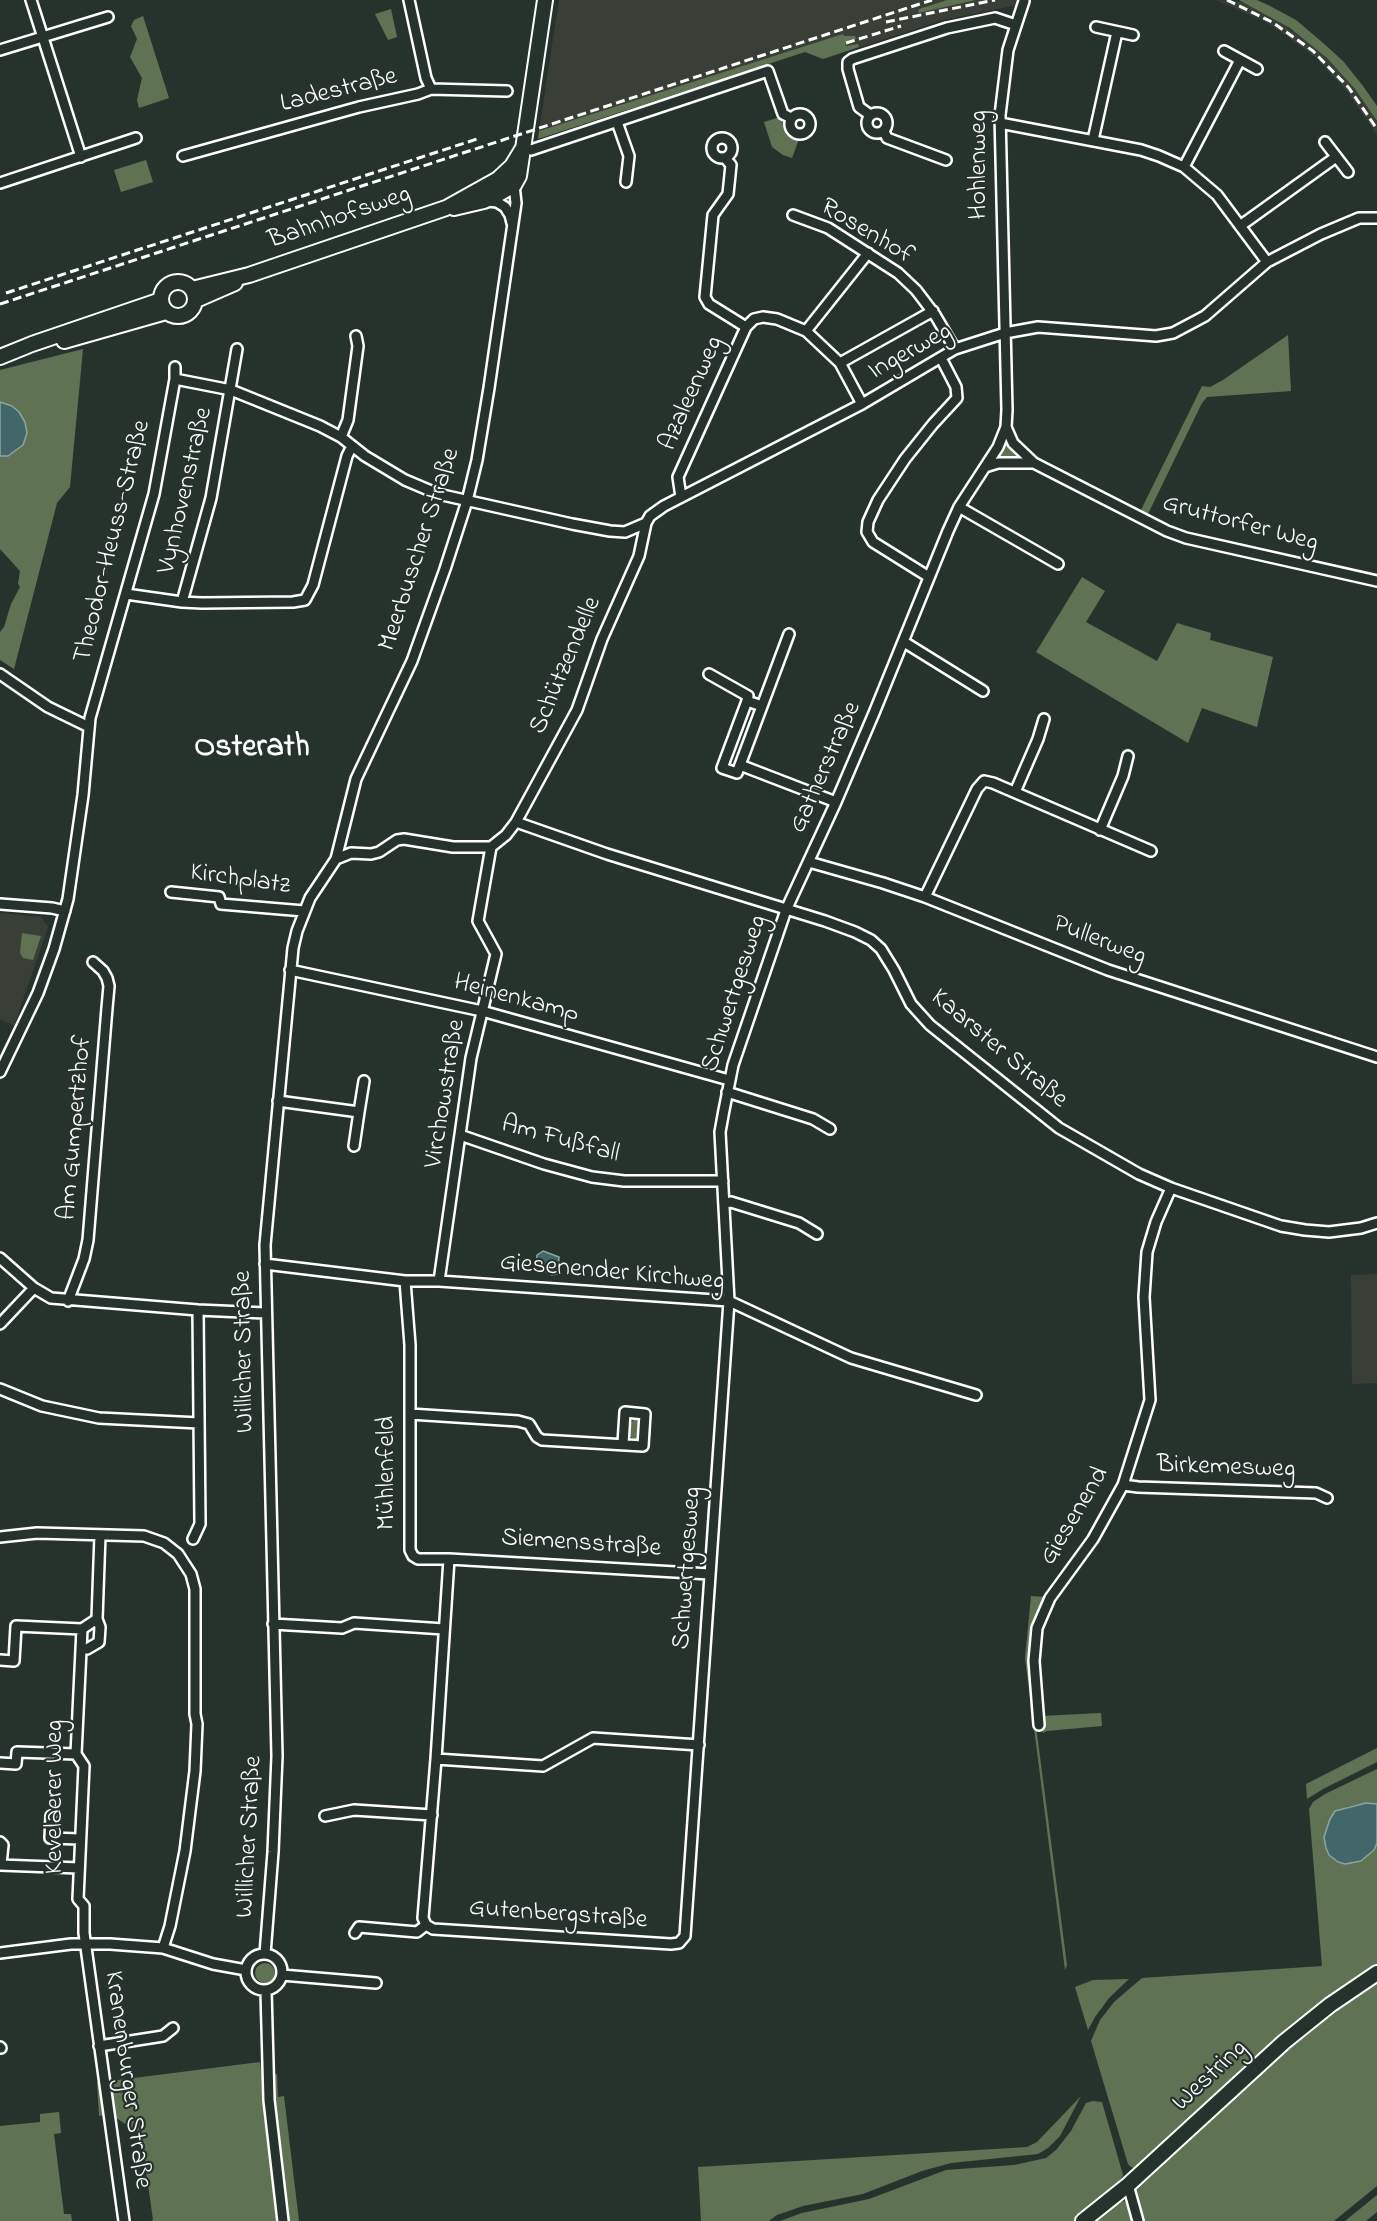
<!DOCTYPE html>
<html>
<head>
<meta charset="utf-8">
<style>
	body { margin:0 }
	canvas { display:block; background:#26332d }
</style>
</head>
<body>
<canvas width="1377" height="2221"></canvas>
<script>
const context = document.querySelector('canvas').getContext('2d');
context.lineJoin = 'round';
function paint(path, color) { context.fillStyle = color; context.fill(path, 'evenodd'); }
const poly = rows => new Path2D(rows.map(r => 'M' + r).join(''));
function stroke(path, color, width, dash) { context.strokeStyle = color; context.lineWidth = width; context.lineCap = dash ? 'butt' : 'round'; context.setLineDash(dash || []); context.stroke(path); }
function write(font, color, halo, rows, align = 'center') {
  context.font = font + ' "Indie Flower",sans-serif'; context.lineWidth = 4.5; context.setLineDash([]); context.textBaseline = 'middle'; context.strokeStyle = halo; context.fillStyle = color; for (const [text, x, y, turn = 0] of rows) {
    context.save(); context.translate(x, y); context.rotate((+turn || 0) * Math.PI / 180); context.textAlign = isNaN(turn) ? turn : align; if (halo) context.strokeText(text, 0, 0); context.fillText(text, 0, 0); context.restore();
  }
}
const built = poly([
	[559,0,947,0,919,9,976,0,1024,0,1022,4,943,20,823,59,805,52,539,131],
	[1216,0,1244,2,1268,14,1308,42,1327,58,1355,89,1377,121,1377,135,1347,91,1315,57,1280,31,1262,20],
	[0,913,41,917,48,927,14,1026,0,1019],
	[1377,1274,1377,1383,1352,1384,1351,1275]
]);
const green = poly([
	[947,0,976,0,918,13,919,9],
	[1239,0,1257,0,1270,6,1296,20,1322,42,1343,61,1363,86,1377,106,1377,121,1355,89,1327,58,1290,28],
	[391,9,397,37,388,40,375,14],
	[143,16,169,98,139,108,137,100,142,78,130,57,137,39,131,26,134,20],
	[843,34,844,36,855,36,856,39,845,43,846,46,858,44,859,47,823,59,805,52,538,139,539,131],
	[780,117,787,133,793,138,799,139,792,158,783,155,772,147,764,122],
	[146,160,153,182,121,192,114,170],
	[1288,335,1291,391,1207,397,1202,403,1145,520,1138,516,1202,386,1210,387,1223,380],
	[83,349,70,487,57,503,14,669,0,660,0,632,4,627,11,604,20,587,18,584,20,571,0,549,0,370],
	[1007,440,1019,456,998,460,997,457],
	[1082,577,1105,591,1086,622,1157,661,1177,623,1211,633,1210,640,1273,657,1257,727,1202,708,1188,743,1036,652],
	[22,933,41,936,33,960,23,958,20,953],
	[633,1420,638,1420,640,1424,639,1437,635,1441,630,1436,631,1424],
	[1031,1596,1046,1597,1033,1627,1036,1726,1067,1965,1065,1970,1025,1658],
	[1101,1713,1102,1726,1047,1731,1043,1733,1041,1716],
	[1377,1748,1377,1762,1323,1789,1307,1799,1306,1784],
	[1377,1769,1377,1804,1366,1803,1346,1807,1374,1850,1377,1843,1377,1966,1137,2169,1131,2167,1128,2164,1091,2041,1100,2020,1114,2002,1142,1978,1322,1966,1309,1809,1313,1802,1325,1794],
	'255 1973a10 10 0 1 1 20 0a10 10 0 1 1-20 0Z',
	[1129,1979,1109,1998,1095,2017,1088,2030,1075,1987,1093,1980],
	[1377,1979,1377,2186,1334,2221,1142,2221,1135,2194,1137,2186,1299,2037],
	[260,2062,278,2221,151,2221,153,2220,141,2135,115,2117,110,2081],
	[277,2074,278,2097,284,2096,299,2221,289,2221,275,2100,273,2075],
	[97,2082,100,2082,104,2115,99,2116],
	[1081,2096,1060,2136,1048,2148,1038,2154,951,2163,922,2171,863,2194,803,2206,777,2215,769,2221,701,2221,698,2167,1027,2147,1037,2142],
	[1093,2101,1102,2102,1123,2175,1117,2187,1077,2221,780,2221,802,2213,869,2199,946,2170,1014,2165,1046,2158,1056,2150,1071,2131,1086,2103],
	[59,2112,61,2133,54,2134,64,2214,71,2214,72,2221,0,2221,0,2126,40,2122,40,2114],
	[1377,2195,1377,2212,1366,2221,1345,2221],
	[1124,2201,1131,2208,1134,2221,1094,2221,1117,2202]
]);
const water = poly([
	[0,402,12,406,19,412,25,422,27,433,23,445,8,456,0,456,0,402],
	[543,1251,559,1257,558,1274,552,1275,536,1266,537,1255,543,1251],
	[1366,1803,1377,1804,1377,1843,1374,1850,1361,1861,1345,1864,1338,1862,1329,1855,1326,1848,1324,1837,1330,1819,1335,1811,1366,1803]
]);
const street = poly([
	[31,0,81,157],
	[409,0,426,78,431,89],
	[1096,27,1133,35],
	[0,50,108,17],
	[1224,51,1257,69],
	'867 123a10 10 0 1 1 20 0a10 10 0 1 1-20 0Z',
	'790 124a10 10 0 1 1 20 0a10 10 0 1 1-20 0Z',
	[870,115,859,107,848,69,848,62,852,59,947,28,995,18,1016,25],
	[617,122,629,156,626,182],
	[1000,123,1141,150,1159,156,1184,167,1217,195,1267,262],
	[884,131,887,138,946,160],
	'712 148a10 10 0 1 1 20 0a10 10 0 1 1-20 0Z',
	[1093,140,1117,32],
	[1325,142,1348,172],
	[523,148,531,150,768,71,783,114,791,118],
	[183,156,359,107,418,94,431,89,507,91],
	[725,158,731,165,728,194,713,215,705,297,709,304,746,327],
	[1184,167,1240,60],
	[0,183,136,138],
	[487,201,497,202,505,207,510,215,512,223],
	[793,215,828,228,898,273,916,290,935,315,955,349],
	[1240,226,1336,157],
	[806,331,868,253],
	[840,363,933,311],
	[175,379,231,390,320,426,341,437,365,456,405,480,438,494,572,524,610,531,625,532,646,523,650,516,664,506,862,404,955,349,1005,333,1038,327,1156,336,1173,333,1205,316,1267,262,1321,234,1359,218,1377,218],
	[1006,427,1013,443,1034,463,1167,531,1186,538,1377,581],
	[341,437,348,420,358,346,356,336],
	[985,467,998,463,1034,463],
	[681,497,678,477,746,327,754,319,763,317,777,319,806,331,840,363,862,404],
	[959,507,1058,564],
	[929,577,873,542,867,532,868,522,878,500,905,459,933,424,957,398,956,387,941,358],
	[126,594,182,602,202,603,293,602,305,600,313,585,347,456,352,446],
	[182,602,211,498,237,349],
	[904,642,983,691],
	[0,674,48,707,89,727],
	[709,674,748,696,747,701],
	[762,706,747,701,722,768,737,773,740,765,789,634],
	[740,765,836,802],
	[1015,792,1038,739,1044,719],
	[516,822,607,854,825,921,855,932,871,940,881,949,894,970,911,1004,930,1025,1059,1128,1139,1174,1171,1188,1281,1226,1305,1230,1329,1232,1361,1228,1377,1223],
	[1100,830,1123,776,1128,756],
	[336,859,351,853,371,854,379,852,397,840,404,839,453,847,491,847,506,835,516,822,577,710,602,639,639,556,646,523],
	[809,862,883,883,925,897,1108,970,1377,1057],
	[171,892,219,897,221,904,304,911],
	[925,897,977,789,984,781,993,783,1151,851],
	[0,904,52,908,65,911],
	[290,970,482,1011,729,1080],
	[0,1072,38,993,54,949,68,899,83,795,90,718,154,494,175,379,175,367],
	[727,1092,813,1119,830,1129],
	[278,1101,359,1112,354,1146],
	[359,1112,364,1081],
	[460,1135,544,1164,592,1177,624,1181,723,1181],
	[724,1203,731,1202,799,1223,817,1234],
	[0,1258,34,1288,51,1298,198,1310,265,1313],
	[265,1264,405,1281,439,1281,729,1301,851,1358,976,1395],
	[405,1281,410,1345,410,1550,413,1556,418,1559,449,1559,436,1759,423,1918,426,1925],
	[439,1281,471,1058,496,954,478,921,491,847],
	[68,1301,84,1259,88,1240,107,1008,109,986,107,978,103,971,93,962],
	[0,1324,34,1288],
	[0,1389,42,1406,99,1418,199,1423],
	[410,1414,518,1421,529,1424,537,1437,542,1440,643,1446,645,1414,625,1412,623,1444],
	[1123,1485,1138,1487,1316,1493,1327,1498],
	[100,1535,97,1619,82,1629,76,1754,84,1766,78,1899,84,1906,84,1933,124,2221],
	[0,1537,37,1533,144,1536,164,1543,178,1554,191,1574,195,1589,195,1714,197,1724,195,1771,185,1851,170,1926,163,1948,110,1944,71,1944,0,1953],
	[193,1539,200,1524,198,1310],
	[449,1559,710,1574],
	[273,1624,342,1628,354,1623,444,1629],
	[81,1649,87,1649,99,1642,100,1627,97,1619],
	[0,1660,14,1661,16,1626,82,1629],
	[1039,1725,1034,1661,1037,1628,1050,1598,1093,1539,1123,1485,1150,1400,1144,1297,1147,1252,1156,1222,1171,1188],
	[436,1759,543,1766,593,1738,699,1745],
	[0,1763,16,1764,17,1752,76,1754],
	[51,1816,50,1838,80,1839],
	[325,1816,354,1810,432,1815],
	[0,1842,3,1845,1,1864],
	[0,1865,79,1868],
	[426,1925,433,1929,671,1944,679,1943,685,1936,729,1301,720,1132,724,1110,733,1065,786,910,836,802,874,713,948,531,959,507,998,447,1006,427,1007,410,1000,115,1008,50,1024,1],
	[355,1933,359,1927,417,1932,426,1925],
	[163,1948,213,1964,246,1970],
	'246 1972a18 18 0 1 1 36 0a18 18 0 1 1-36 0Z',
	[265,1954,273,1852,277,1756,265,1245,293,948,297,931,310,898,336,859,356,779,412,661,445,569,467,501,477,460,489,388,516,203,514,185,506,180,498,179],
	[282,1975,376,1983],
	[266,1991,269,2100,283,2221],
	[99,2046,163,2036,173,2028],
	[0,2047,1,2048],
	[1128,2185,1138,2221]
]);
const secondary = poly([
	[454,208,484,201,497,195,514,185,519,176,545,0],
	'161 299a17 17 0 1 1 34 0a17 17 0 1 1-34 0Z',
	[192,289,249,275,446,208,498,179,512,166,523,148],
	[196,300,235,283],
	[64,341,166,312],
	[0,357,32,344,161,300],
	[1083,2221,1128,2185,1284,2042,1330,2005,1377,1973]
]);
const rail = poly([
	[1227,0,1272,22,1313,51,1349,88,1377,129],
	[886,22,995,0],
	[846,43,901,26],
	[6,293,477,139],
	[0,304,932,0]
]);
const streetNames = [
	["Ladestraße",339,92,-14],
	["Hohlenweg",981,165,-90],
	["Bahnhofsweg",340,219,-19],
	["Rosenhof",866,233,31],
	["Ingerweg",911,353,-29],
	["Azaleenweg",693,394,-66],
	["Vynhovenstraße",187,491,-77],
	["Gruttorfer Weg",1240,525,15],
	["Theodor-Heuss-Straße",114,542,-76],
	["Meerbuscher Straße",421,550,-72],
	["Schützendelle",567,666,-67],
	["Gatherstraße",827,768,-66],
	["Kirchplatz",240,881,8],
	["Pullerweg",1099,942,21],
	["Schwertgesweg",736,994,-72],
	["Heinenkamp",516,1000,15],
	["Kaarster Straße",998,1050,40],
	["Virchowstraße",447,1094,-81],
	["Am Gumpertzhof",77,1128,-85],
	["Am Fußfall",560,1141,15],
	["Giesenender Kirchweg",612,1274,5],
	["Willicher Straße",246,1352,-91],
	["Birkemesweg",1226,1469,2],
	["Mühlenfeld",389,1473,-90],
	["Giesenend",1076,1517,-59],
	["Siemensstraße",581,1545,4],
	["Schwertgesweg",689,1568,-86],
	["Kevelaerer Weg",57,1797,-90],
	["Willicher Straße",251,1837,-87],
	["Gutenbergstraße",558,1916,4],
	["Westring",1211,2077,-43],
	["Kranenburger Straße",126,2080,82]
];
const districtNames = [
	["Osterath",252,750]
];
paint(built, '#393f37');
paint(green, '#607254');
paint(water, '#436768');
stroke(water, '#8ea4a4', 1.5);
stroke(street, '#fff', 14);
stroke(secondary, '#fff', 18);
stroke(street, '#26332d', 9);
stroke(secondary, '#26332d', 14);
stroke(rail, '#fff', 3, [9, 4.5]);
write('26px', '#fff', '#26332d', streetNames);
write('bold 32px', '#fff', '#26332d', districtNames);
</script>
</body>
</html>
